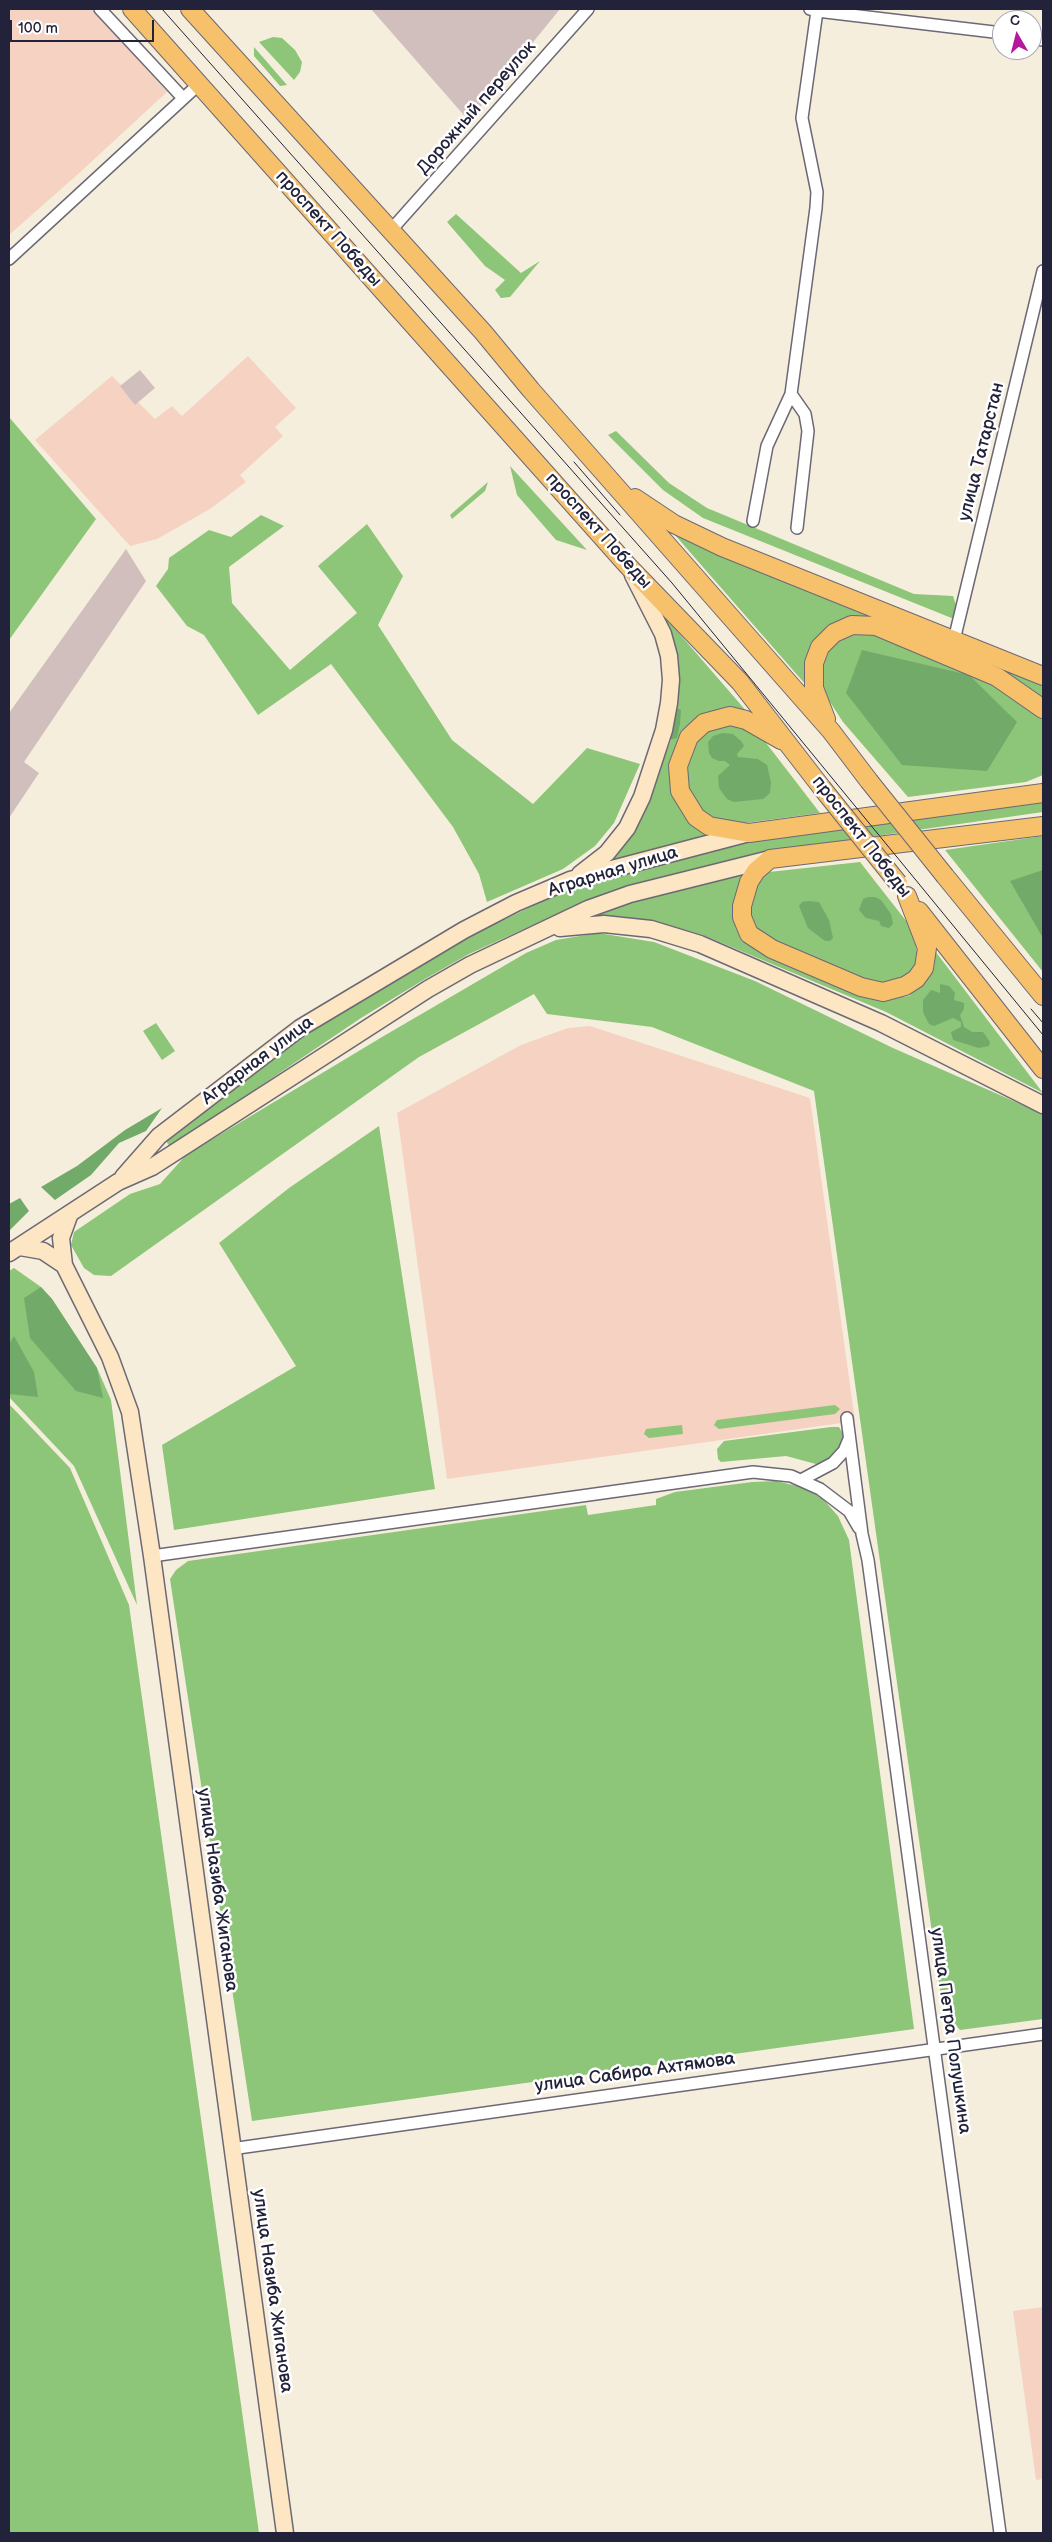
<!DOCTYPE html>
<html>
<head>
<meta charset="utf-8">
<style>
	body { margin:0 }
	#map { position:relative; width:1052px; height:2542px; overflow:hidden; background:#f6eedd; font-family:"Balsamiq Sans",sans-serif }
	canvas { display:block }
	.frame { position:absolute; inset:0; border:10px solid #22223b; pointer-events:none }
	.north { position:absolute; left:992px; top:10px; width:50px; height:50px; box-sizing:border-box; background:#fff; border:1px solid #a7a7b1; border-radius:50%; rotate:352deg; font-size:14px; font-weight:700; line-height:20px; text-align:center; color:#22223b }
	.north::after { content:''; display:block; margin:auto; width:18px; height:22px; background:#b5179e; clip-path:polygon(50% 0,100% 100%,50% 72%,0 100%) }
	.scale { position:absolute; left:10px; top:20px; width:144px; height:22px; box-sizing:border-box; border:2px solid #22223b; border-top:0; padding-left:6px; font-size:15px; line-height:18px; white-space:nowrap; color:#22223b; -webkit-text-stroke:4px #fff; paint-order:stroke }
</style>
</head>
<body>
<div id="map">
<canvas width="1052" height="2542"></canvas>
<div class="frame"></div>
<div class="north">С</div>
<div class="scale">100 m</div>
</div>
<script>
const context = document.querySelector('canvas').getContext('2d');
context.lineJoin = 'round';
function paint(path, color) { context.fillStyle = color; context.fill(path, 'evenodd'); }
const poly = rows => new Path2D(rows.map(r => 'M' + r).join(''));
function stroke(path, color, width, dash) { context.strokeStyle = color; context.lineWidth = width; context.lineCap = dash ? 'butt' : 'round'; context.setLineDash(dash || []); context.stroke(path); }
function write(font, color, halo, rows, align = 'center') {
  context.font = font + ' "Balsamiq Sans",sans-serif'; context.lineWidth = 5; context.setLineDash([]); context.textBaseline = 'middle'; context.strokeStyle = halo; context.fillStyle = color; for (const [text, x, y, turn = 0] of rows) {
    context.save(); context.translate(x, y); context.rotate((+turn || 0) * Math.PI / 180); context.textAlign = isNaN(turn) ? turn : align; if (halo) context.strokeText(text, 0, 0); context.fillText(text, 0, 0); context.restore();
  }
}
const built = poly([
	[9,9,92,9,167,92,77,175,9,235],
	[248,356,296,408,275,427,283,436,240,475,246,482,210,509,157,539,130,546,35,440,112,376,155,419,172,406,182,416],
	[590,1026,810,1098,855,1421,447,1479,397,1113,521,1045,568,1028],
	[1043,2307,1043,2479,1036,2480,1013,2311]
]);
const industrial = poly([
	[371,9,560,9,469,121],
	[140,370,155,388,135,405,120,386],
	[126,549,146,581,24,762,39,773,9,818,9,713]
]);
const green = poly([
	[273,37,282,38,295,50,302,62,300,72,294,80,259,42],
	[254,47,287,85,280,86,254,56],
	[456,214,521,273,540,261,510,297,501,298,495,290,505,280,485,266,447,222],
	[9,417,96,519,9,640],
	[616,431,669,483,707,508,914,594,953,596,957,608,954,619,703,518,663,490,608,435],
	[510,466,587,550,556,540,517,495],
	[488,482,485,491,452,519,450,515],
	[261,515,284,526,229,567,232,603,290,670,357,613,318,566,367,524,403,576,378,625,452,740,533,804,587,748,640,764,614,823,595,846,563,869,487,902,479,874,453,827,331,664,258,715,204,635,187,626,156,586,168,569,169,558,209,530,231,537],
	[675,535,1043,681,1043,702,872,620,808,658,805,672,806,685],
	[665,617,754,720,684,734,683,809,726,834,603,867,648,800,674,732,679,680,676,649],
	[851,630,873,631,997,680,1043,715,1043,775,1026,782,908,797,843,722,819,685,823,654],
	[727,723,743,728,763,739,820,813,738,824,712,817,691,802,683,779,685,757,707,726],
	[1043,799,1043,812,834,842,746,857,632,886,568,909,469,954,425,979,361,1018,170,1147,164,1138,339,1011,448,947,553,896,622,872,741,842],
	[1043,836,1043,972,945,850],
	[860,862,914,931,919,966,902,981,883,985,863,982,777,942,750,924,750,896,760,876,769,872],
	[747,869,735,920,884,999,909,996,921,983,932,947,1043,1093,886,1012,703,935,653,921,589,915,657,892],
	[598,933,654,942,755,981,893,1048,1043,1114,1043,2019,960,2030,943,2011,814,1091,652,1027,547,1014,534,994,419,1057,111,1276,94,1275,84,1268,71,1245,74,1232,130,1194,160,1184,186,1155,382,1037,526,953,556,940],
	[156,1023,175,1051,162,1060,143,1031],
	[379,1126,435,1489,174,1530,162,1445,296,1366,219,1243,289,1188],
	[14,1268,41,1287,52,1299,97,1368,111,1400,137,1605,74,1466,9,1397,9,1271],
	[9,1404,70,1468,129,1605,259,2533,9,2533],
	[835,1405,840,1409,835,1414,719,1429,714,1425,717,1420],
	[682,1425,683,1434,649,1438,644,1434,646,1429],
	[831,1427,839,1427,843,1434,843,1443,840,1449,827,1462,816,1464,786,1456,721,1462,718,1459,717,1449,724,1441],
	[776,1481,801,1487,822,1498,838,1516,849,1540,914,2029,252,2121,170,1579,176,1570,188,1561,586,1505,588,1515,656,1505,656,1499,675,1492,752,1482]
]);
const forest = poly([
	[862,650,969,675,1017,722,987,771,902,765,846,693],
	[673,707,681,710,680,724,677,738,668,740],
	[722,733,733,734,742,742,744,746,737,754,738,757,758,759,767,765,771,782,770,793,763,799,734,802,727,799,719,788,718,776,730,765,725,761,719,761,712,758,709,753,708,742,713,736],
	[1043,870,1043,938,1010,881],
	[868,897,875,897,881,900,891,914,893,924,889,928,881,926,879,921,866,918,859,910,863,899],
	[808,901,819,902,829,920,833,938,830,941,825,941,808,928,799,906,802,902],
	[940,984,949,986,955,993,954,1000,964,1003,964,1009,960,1015,964,1027,972,1032,983,1032,990,1042,989,1046,979,1048,953,1040,951,1032,961,1027,961,1022,953,1018,934,1026,929,1024,923,1012,923,1000,931,990,940,993],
	[162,1108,146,1131,119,1143,91,1175,55,1200,41,1187,77,1166,125,1130],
	[20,1198,29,1211,9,1231,9,1204],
	[41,1287,52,1299,97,1368,103,1398,76,1391,30,1338,24,1298],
	[14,1336,34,1372,38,1397,9,1394,9,1344]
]);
const street = poly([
	[100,9,183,98],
	[810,9,817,11,1002,33],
	[1032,38,1043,40],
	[391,230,588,9],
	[9,259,198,85],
	[753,521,767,446,791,394],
	[797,528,808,431,805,414,791,394,816,208,817,192,802,118,817,11],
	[954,640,1043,271],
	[847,1418,862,1534,868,1560,1000,2533],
	[801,1480,833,1463,844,1451,849,1439],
	[152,1556,753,1472,791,1476,820,1489,849,1511,859,1528],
	[231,2149,1043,2034]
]);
const secondary = poly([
	[580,874,607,853,627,828,642,797,664,730,669,703,671,680,669,656,663,634,633,575],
	[560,928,604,924,651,929,700,944,881,1023,1043,1105],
	[123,1177,159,1136,300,1028,464,930,516,903,570,880,749,833],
	[69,1216,61,1238,64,1265,110,1357,130,1412,152,1556,285,2533],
	[20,1247,43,1251,64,1265],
	[9,1253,118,1182,152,1167,428,989,470,965,588,909,630,894,770,859]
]);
const primary = poly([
	[132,9,628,566,740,682,822,788],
	[190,9,483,332,531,390,831,731,869,781],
	[635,498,674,524,722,547,1043,676],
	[826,719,814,688,814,663,820,647,834,633,852,625,876,626,997,677,1043,709],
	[781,740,746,720,730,716,704,723,689,737,678,766,680,791,696,817,709,826,749,833,1043,793],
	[945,876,1043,996],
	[907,896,927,948,924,968,916,979,905,986,883,992,861,987,772,949,749,934,742,917,742,906,749,882,756,871,770,859,1043,826],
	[919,911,1043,1069]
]);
const tram = poly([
	[162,9,672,583,1043,1035],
	[574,462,620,515],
	[1031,1009,1043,1023]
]);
const primaryBridge = poly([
	[869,781,945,876],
	[822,788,898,883]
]);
const streetNames = [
	["Дорожный переулок",477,108,-49],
	["проспект Победы",328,229,48],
	["улица Татарстан",982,452,-76],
	["проспект Победы",598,531,48],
	["проспект Победы",861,837,52],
	["Аграрная улица",613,872,-17],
	["Аграрная улица",258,1061,-37],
	["улица Назиба Жиганова",217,1890,82],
	["улица Петра Полушкина",950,2031,82],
	["улица Сабира Ахтямова",635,2073,-8],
	["улица Назиба Жиганова",272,2291,82]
];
paint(built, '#f5d2c2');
paint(industrial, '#d1bfbd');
paint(green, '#8dc579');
paint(forest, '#72aa69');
stroke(street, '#6c6974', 14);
stroke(secondary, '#6c6974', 19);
stroke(primary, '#6c6974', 20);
stroke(street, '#fff', 11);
stroke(secondary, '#fce6c4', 16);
stroke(primary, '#f7c06b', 18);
stroke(tram, '#22223b', 1);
stroke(primaryBridge, '#6c6974', 20, []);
stroke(primaryBridge, '#f7c06b', 18);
write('18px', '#22223b', '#fff', streetNames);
</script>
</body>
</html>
